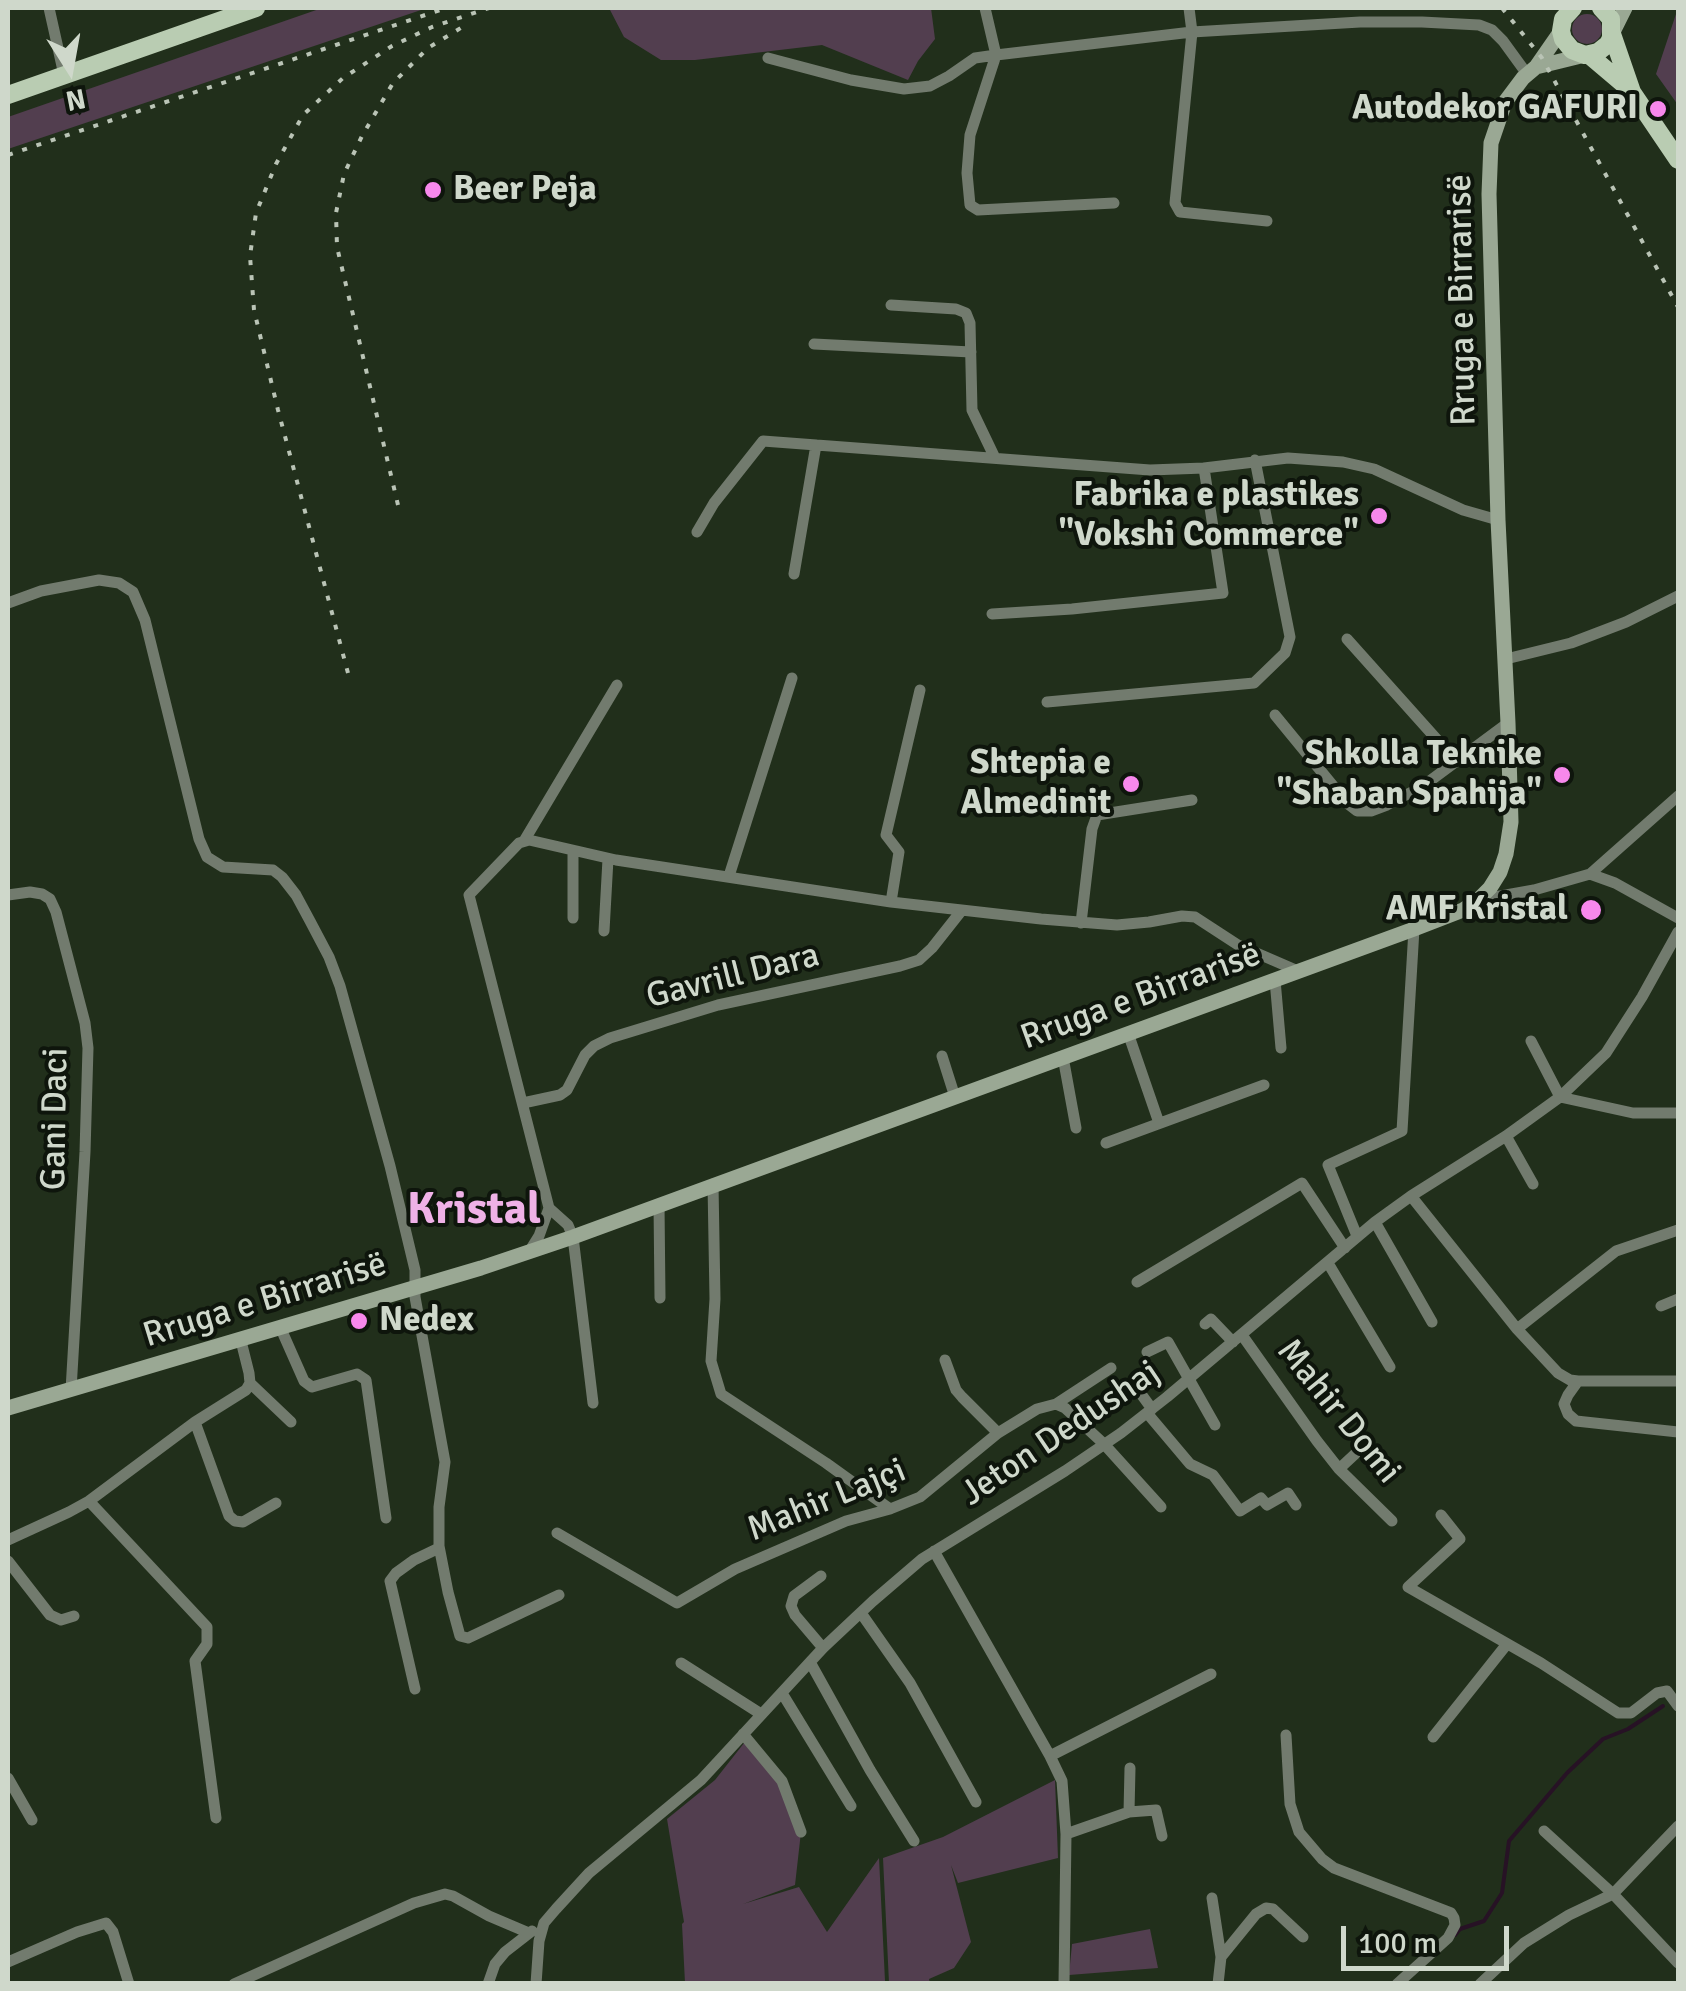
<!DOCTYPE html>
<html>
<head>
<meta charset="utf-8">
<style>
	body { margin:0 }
	#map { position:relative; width:1686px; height:1991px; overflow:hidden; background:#212f1b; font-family:Signika,sans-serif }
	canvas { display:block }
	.frame { position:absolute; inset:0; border:10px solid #cfd8cb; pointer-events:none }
	.north { position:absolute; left:20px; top:20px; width:100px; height:100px; -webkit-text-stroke:8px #0e150c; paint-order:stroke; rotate:169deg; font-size:28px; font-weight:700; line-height:40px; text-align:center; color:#cfd8cb }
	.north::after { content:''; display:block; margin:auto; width:35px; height:45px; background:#cfd8cb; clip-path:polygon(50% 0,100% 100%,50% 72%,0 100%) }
	.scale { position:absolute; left:1341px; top:1926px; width:168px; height:45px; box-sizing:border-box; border:5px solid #cfd8cb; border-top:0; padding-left:12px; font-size:30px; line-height:35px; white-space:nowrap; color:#cfd8cb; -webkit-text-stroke:8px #0e150c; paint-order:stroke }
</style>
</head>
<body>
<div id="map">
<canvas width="1686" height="1991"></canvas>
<div class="frame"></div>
<div class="north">N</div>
<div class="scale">100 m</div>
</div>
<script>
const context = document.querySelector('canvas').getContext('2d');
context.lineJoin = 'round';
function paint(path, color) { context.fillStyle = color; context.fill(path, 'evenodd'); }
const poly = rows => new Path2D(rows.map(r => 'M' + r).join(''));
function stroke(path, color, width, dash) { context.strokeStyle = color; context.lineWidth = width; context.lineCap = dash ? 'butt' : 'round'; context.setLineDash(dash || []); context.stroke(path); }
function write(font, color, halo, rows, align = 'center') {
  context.font = font + ' Signika,sans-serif'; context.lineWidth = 8; context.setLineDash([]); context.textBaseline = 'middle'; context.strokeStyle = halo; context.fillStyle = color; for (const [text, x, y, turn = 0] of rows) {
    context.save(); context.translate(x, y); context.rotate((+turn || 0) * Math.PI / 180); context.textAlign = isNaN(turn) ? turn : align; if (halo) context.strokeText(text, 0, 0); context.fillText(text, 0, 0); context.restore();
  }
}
const green = poly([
	[322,8,427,8,8,149,8,117],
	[609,8,931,8,935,39,918,61,908,80,822,45,695,60,661,60,624,37],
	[1678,8,1678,105,1656,74],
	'1572 29a15 15 0 1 1 30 0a15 15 0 1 1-30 0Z',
	[748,1738,782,1781,801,1832,795,1885,743,1904,799,1887,827,1932,879,1858,885,1981,866,1984,685,1983,682,1924,684,1922,667,1819,715,1780],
	[1055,1780,1058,1858,958,1883,951,1865,971,1942,954,1968,929,1979,930,1983,889,1983,883,1858,943,1837],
	[1150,1929,1158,1968,1069,1975,1072,1944]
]);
const stream = poly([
	[1455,1935,1460,1929,1484,1921,1502,1893,1509,1841,1567,1773,1603,1739,1628,1729,1663,1706]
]);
const street = poly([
	[49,8,64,75],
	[985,8,996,55],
	[1189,8,1192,32,1175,203,1180,212,1267,221],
	[996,55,970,135,967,173,970,205,978,210,1114,203],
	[768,58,851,80,904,89,930,86,949,76,975,58,996,55,1192,32,1360,22,1422,22,1479,25,1492,30,1503,41,1527,74],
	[891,305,956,309,966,313,970,323,972,410,995,458],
	[814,344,971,352],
	[697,532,714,503,763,441,1150,470,1204,468,1288,458,1343,462,1374,469,1463,510,1498,520],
	[794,574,816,445],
	[8,603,41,591,99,580,119,583,133,592,145,620,199,839,207,857,223,867,273,870,282,877,296,895,310,921,329,957,340,986,390,1166,415,1270,415,1297,445,1462,439,1507,439,1546,448,1592,460,1636,468,1638,559,1595],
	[992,614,1072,609,1223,593,1204,468],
	[1347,639,1457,762],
	[1506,659,1571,643,1626,622,1678,596],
	[1047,702,1254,683,1285,653,1290,637,1255,460],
	[1275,715,1348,804,1357,811,1371,811,1387,805,1423,786,1508,723],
	[524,841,617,685],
	[1590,874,1678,796],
	[729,876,792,678],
	[8,895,30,892,42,894,50,899,56,912,85,1023,88,1048,85,1152,71,1390],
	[1478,900,1534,890,1590,874,1615,883,1678,918],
	[891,902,899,852,886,835,920,690],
	[573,918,573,851],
	[1081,923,1092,829,1097,815,1192,800],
	[604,931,608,859],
	[1275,980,1281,1048],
	[1128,1033,1159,1123],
	[1531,1041,1560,1097,1633,1113,1678,1113],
	[942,1056,955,1097],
	[1063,1057,1076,1128],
	[523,1103,560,1095,567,1090,585,1055,594,1046,610,1038,718,1005,900,966,919,960,932,948,962,910],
	[1506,1136,1533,1184],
	[1106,1143,1264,1085],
	[713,1184,715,1299,711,1361,721,1394,826,1463,890,1509],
	[1411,1196,1517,1329,1558,1373,1570,1380,1578,1381,1678,1381],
	[659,1204,660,1298],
	[1375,1222,1432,1322],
	[1357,1236,1328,1165,1402,1131,1414,929],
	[529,1252,539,1236,549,1208],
	[1328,1263,1390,1367],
	[1137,1282,1302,1183,1345,1248],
	[1661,1306,1678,1299],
	[1205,1324,1211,1319,1233,1342],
	[281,1329,304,1381,312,1387,357,1374,366,1380,386,1518],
	[1517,1329,1616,1251,1678,1230],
	[1242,1335,1317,1441,1339,1469,1392,1521],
	[1147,1352,1168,1342,1215,1425],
	[945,1360,956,1390,962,1397,998,1433],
	[1578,1381,1568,1395,1564,1404,1568,1414,1576,1421,1678,1432],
	[250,1383,291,1422],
	[1133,1383,1152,1409],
	[593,1403,573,1237,568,1225,549,1208,469,895,519,843,529,840,616,860,891,902,1041,919,1117,925,1149,922,1182,916,1195,917,1238,945,1298,971],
	[1056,1404,1111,1368],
	[1147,1413,1190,1464,1213,1475,1240,1511,1261,1498,1267,1505,1288,1493,1296,1505],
	[195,1422,229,1516,235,1521,243,1522,276,1503],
	[1339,1469,1368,1442],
	[89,1501,207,1627,207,1644,195,1661,216,1818],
	[1441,1515,1460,1539,1408,1587,1541,1663,1618,1713,1631,1713,1657,1693,1667,1691,1678,1706],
	[557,1533,677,1603,735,1569,846,1521,890,1509,920,1497,998,1433,1037,1409,1056,1404,1065,1408,1104,1444,1161,1507],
	[8,1540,69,1512,89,1501,195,1422,246,1390,250,1383,249,1373,241,1341],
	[934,1551,1050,1756,1211,1674],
	[8,1561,50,1615,61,1620,74,1616],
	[821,1576,794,1596,791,1606,795,1615,823,1648],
	[861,1613,910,1683,976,1802],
	[810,1662,870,1770,914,1841],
	[681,1663,761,1714],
	[415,1689,390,1581,396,1573,414,1560,439,1548],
	[782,1693,851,1806],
	[743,1734,782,1781,801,1832],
	[1286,1735,1290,1804,1299,1832,1322,1859,1334,1868,1451,1913,1454,1918,1455,1925,1448,1938,1397,1984],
	[1433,1737,1507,1644],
	[1050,1756,1062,1781,1066,1834,1064,1984],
	[8,1778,32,1820],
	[1129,1812,1130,1768],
	[1544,1831,1613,1894,1678,1963],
	[1066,1834,1129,1812,1156,1810,1162,1836],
	[1212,1898,1221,1957,1218,1984],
	[1221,1957,1256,1914,1266,1908,1273,1909,1303,1937],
	[8,1962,77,1932,106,1923,113,1932,129,1984],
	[234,1984,414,1903,445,1894,453,1896,489,1916,529,1933],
	[488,1984,495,1964,505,1952,532,1931],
	[536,1984,539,1941,544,1923,556,1909,589,1873,701,1780,823,1648,873,1601,922,1559,1065,1471,1121,1433,1167,1397,1375,1222,1411,1196,1506,1136,1560,1097,1606,1053,1642,997,1678,932],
	[1480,1984,1524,1943,1569,1915,1613,1894,1678,1826]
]);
const secondary = poly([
	[1613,32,1625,8],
	[1536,67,1585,55],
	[8,1408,481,1268,573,1237,1414,929,1463,910,1478,900,1490,888,1500,872,1506,854,1511,822,1508,723,1498,520,1489,194,1491,143,1505,102,1523,78,1536,67,1561,31]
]);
const primary = poly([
	[1573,8,1563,19,1561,31,1563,39,1572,50,1585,55,1598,52,1608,44,1611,38,1611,19,1601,8],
	[1612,34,1632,92,1678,160],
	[1589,55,1628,88],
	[8,95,256,8]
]);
const rail = poly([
	[1502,8,1542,58,1678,307],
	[8,155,446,8],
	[398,505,337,247,336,213,344,174,362,136,393,83,428,48,464,26],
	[348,673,278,410,254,310,250,256,256,213,276,164,303,115,343,78,392,46,432,27,489,8]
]);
const markers = [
	[1658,109,10,"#f788ec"],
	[433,190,10,"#f788ec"],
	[1379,516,10,"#f788ec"],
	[1562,775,10,"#f788ec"],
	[1131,784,10,"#f788ec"],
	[1591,910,12,"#f788ec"],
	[359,1321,10,"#f788ec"]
];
const poiNames = [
	["Autodekor GAFURI",1638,109],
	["Beer Peja",453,190,"left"],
	["Fabrika e plastikes",1359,496],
	["\"Vokshi Commerce\"",1359,536],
	["Shkolla Teknike",1542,755],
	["\"Shaban Spahija\"",1542,795],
	["Shtepia e",1111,764],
	["Almedinit",1111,804],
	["AMF Kristal",1568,910],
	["Nedex",379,1321,"left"]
];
const streetNames = [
	["Rruga e Birrarisë",1463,300,-91],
	["Gavrill Dara",733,977,-14],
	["Rruga e Birrarisë",1141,997,-20],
	["Gani Daci",56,1119,-89],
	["Rruga e Birrarisë",265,1301,-17],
	["Mahir Domi",1338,1412,51],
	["Jeton Dedushaj",1061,1434,-34],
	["Mahir Lajçi",827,1501,-22]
];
const districtNames = [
	["Kristal",474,1211]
];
paint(green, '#523e4f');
stroke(stream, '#271225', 4);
stroke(street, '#727b6e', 11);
stroke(secondary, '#9aa894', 15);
stroke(primary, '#b9ccb2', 18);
stroke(rail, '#bac4b6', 4, [5, 10]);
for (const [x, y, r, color] of markers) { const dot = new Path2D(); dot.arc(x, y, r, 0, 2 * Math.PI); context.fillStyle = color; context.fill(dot); stroke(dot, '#0e150c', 4); }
write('bold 35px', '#cfd8cb', '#0e150c', poiNames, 'right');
write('35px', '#cfd8cb', '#0e150c', streetNames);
write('bold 45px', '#efb1e7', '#0e150c', districtNames);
</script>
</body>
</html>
